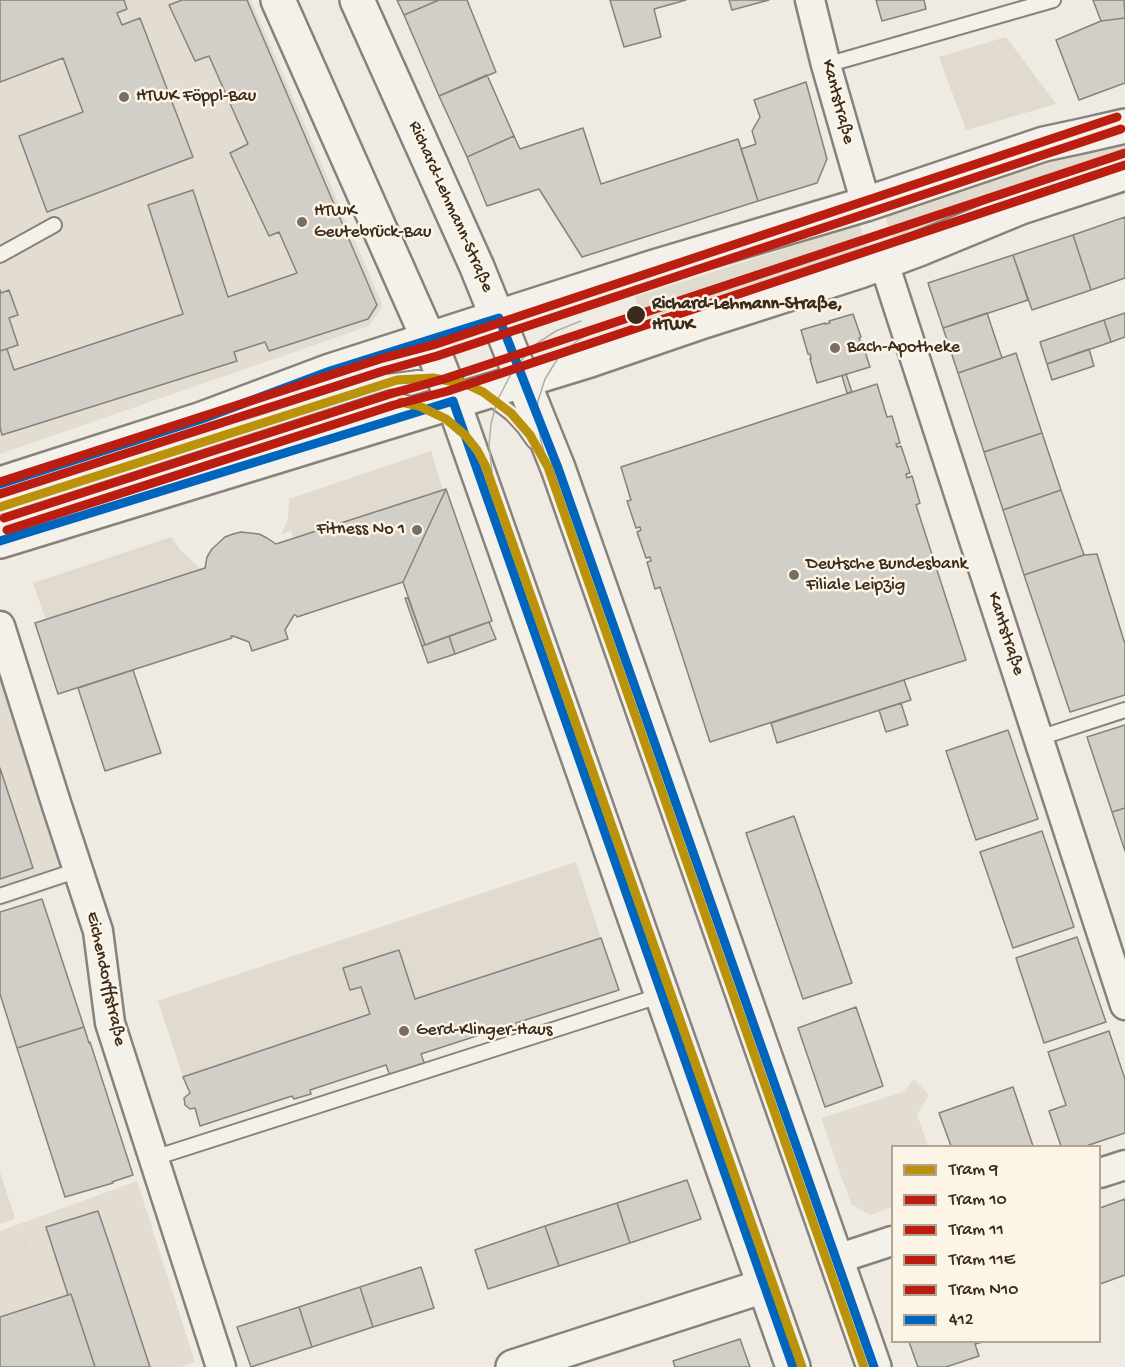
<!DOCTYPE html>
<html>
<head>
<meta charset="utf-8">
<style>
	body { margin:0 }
	#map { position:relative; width:1125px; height:1367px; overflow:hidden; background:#efebe2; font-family:"Gochi Hand",sans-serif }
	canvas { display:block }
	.legend { position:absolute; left:891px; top:1145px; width:210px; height:198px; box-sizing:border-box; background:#fcf5e5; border:2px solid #afa495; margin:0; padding:8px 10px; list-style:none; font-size:18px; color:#3b2a1e }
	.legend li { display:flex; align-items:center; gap:12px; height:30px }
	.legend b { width:30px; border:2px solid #afa495 }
</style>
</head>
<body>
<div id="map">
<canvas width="1125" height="1367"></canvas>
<ul class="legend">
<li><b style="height:8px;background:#ba930a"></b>Tram 9</li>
<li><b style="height:8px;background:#bb1e10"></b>Tram 10</li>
<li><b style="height:8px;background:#bb1e10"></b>Tram 11</li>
<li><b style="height:8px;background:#bb1e10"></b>Tram 11E</li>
<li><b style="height:8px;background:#bb1e10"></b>Tram N10</li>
<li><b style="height:8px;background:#0065bd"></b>412</li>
</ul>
</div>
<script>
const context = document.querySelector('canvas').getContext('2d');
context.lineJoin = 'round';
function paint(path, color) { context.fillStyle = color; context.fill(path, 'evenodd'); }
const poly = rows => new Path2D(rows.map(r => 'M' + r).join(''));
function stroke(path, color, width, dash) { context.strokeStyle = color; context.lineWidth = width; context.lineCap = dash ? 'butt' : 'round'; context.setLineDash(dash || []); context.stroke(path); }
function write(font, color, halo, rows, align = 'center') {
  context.font = font + ' "Gochi Hand",sans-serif'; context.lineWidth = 5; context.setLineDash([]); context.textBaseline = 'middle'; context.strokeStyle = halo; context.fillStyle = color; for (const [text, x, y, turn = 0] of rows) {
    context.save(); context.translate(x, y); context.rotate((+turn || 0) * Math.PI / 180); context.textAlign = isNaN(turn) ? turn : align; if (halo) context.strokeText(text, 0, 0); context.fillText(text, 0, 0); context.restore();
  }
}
const built = poly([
	[0,0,251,0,383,306,369,326,0,454],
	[0,681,65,885,0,907],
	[914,1079,929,1095,917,1115,928,1146,892,1146,892,1207,870,1215,851,1204,821,1118,903,1092],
	[137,1181,195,1362,181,1367,0,1367,0,1231]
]);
const green = poly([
	[1006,37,1056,104,966,130,939,57],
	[1125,135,1125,163,893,239,885,216,1015,173,1013,166,1034,160,1037,167,1047,163,1045,157],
	[860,225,868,247,642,320,635,297],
	[431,451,443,490,294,539,291,531,281,534,288,519,289,499],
	[171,537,182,552,201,569,46,620,33,583],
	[576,862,601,938,183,1077,158,1001],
	[0,1172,15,1218,0,1224],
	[25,1234,33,1263,0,1274,0,1243],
	[34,1273,39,1290,0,1304,0,1285]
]);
const building = poly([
	[0,0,124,0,127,9,117,13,122,25,140,18,193,157,47,212,19,136,83,112,63,58,0,82,0,0],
	[182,0,247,0,377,305,368,319,269,351,265,342,234,352,237,361,2,435,0,427,0,351,7,349,14,370,183,314,148,205,193,190,228,297,297,273,279,232,269,236,230,153,248,144,209,56,195,61,169,5,182,0],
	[397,0,439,0,404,15,397,0],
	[439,0,467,0,496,72,439,96,404,15,439,0],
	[610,0,686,0,654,9,661,37,624,47,610,0],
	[729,0,769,0,732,10,729,0],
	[876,0,924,0,926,9,882,21,876,0],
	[1093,0,1124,0,1125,18,1101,21,1093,0],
	[1125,18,1125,83,1079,100,1056,40,1101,21,1125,18],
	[487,75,514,136,467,157,439,96,487,75],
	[806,82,827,159,817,183,758,201,741,149,756,144,752,131,760,117,754,100,806,82],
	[583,128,601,184,738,139,758,201,582,257,539,189,487,206,467,157,514,136,520,149,583,128],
	[1125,217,1125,278,1091,290,1073,235,1125,217],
	[1073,235,1091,290,1032,310,1013,255,1073,235],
	[1013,255,1028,300,943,328,928,283,1013,255],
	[0,290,1,293,9,290,18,315,9,318,18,345,0,351,0,290],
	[987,313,1002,358,958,373,943,328,987,313],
	[1125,313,1125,337,1111,342,1104,320,1125,313],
	[853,314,861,337,859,338,861,343,862,342,870,367,817,383,810,359,811,359,810,354,808,354,801,330,825,323,825,324,830,323,829,321,853,314],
	[1104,320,1111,342,1047,364,1040,342,1104,320],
	[1089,349,1094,366,1052,380,1047,364,1089,349],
	[1016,353,1042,433,984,452,958,373,1016,353],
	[846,374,852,392,847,393,842,376,846,374],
	[877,384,887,417,892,416,900,443,896,444,897,447,901,446,910,473,906,474,907,478,912,476,920,503,916,505,966,660,710,742,660,587,655,589,647,562,651,561,650,557,646,558,637,532,641,530,640,527,636,528,627,501,631,500,621,467,877,384],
	[1042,433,1061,490,1003,510,984,452,1042,433],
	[446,489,403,582,297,617,296,615,294,615,285,630,288,639,252,651,249,642,233,636,231,636,232,638,58,694,35,623,205,568,207,557,212,549,225,537,233,534,241,532,259,534,267,538,276,544,446,489],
	[446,489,492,621,425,645,403,582,446,489],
	[1061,490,1084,555,1024,575,1003,510,1061,490],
	[1097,554,1125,644,1125,695,1070,712,1024,575,1084,555,1097,554],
	[405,598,408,598,425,645,422,646,405,598],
	[489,622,496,639,455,654,449,636,489,622],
	[449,636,455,654,428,663,422,646,449,636],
	[133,670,161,753,105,771,78,688,133,670],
	[904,680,911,700,777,743,771,723,904,680],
	[901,703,908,725,886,732,879,710,901,703],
	[1125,725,1125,808,1112,812,1087,737,1125,725],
	[1008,730,1038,819,976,840,946,751,1008,730],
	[0,768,33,868,0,879,0,768],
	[1125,808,1125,851,1112,812,1125,808],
	[794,816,852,983,803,999,746,833,794,816],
	[1042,831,1074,927,1013,948,980,852,1042,831],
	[42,899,84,1027,17,1048,0,994,0,912,42,899],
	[1077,937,1106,1022,1044,1043,1016,958,1077,937],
	[601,938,619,990,516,1023,518,1027,499,1033,498,1029,421,1054,425,1065,390,1076,386,1065,310,1090,311,1094,294,1099,292,1096,200,1126,195,1108,190,1109,185,1105,184,1098,190,1093,183,1077,370,1014,361,987,350,990,343,968,399,950,415,999,601,938],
	[856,1007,883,1086,825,1107,798,1028,856,1007],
	[84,1027,89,1043,90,1042,133,1175,112,1182,113,1183,65,1197,17,1048,84,1027],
	[1109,1031,1125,1079,1125,1133,1086,1146,1061,1146,1049,1111,1066,1105,1048,1052,1109,1031],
	[1013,1087,1033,1146,951,1146,939,1113,1013,1087],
	[687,1180,701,1219,630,1243,617,1203,687,1180],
	[1125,1199,1125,1275,1100,1284,1100,1208,1125,1199],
	[617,1203,630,1243,559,1266,545,1226,617,1203],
	[98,1211,110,1246,150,1367,95,1367,71,1294,68,1295,46,1227,98,1211],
	[545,1226,559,1266,488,1289,475,1250,545,1226],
	[421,1267,434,1308,373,1327,360,1287,421,1267],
	[360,1287,373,1327,312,1347,299,1307,360,1287],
	[71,1294,95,1367,0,1367,0,1317,71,1294],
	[299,1307,312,1347,251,1367,237,1327,299,1307],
	[740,1339,750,1367,675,1367,673,1361,740,1339],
	[909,1342,983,1342,975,1344,979,1356,946,1367,918,1367,909,1342]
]);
const lane = poly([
	[826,65,1053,0],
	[0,255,54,225],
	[486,394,511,413,524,427,534,441],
	[0,507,387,382,418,378,443,379],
	[0,522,340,413,382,403,401,402,412,404],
	[1039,738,1125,710],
	[0,896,78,870],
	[154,1158,662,995]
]);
const street = poly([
	[810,0,826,65,866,204],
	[884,263,1125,1005],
	[0,626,57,806,98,931,110,1023,221,1367],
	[1100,1173,1125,1165],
	[837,1259,892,1241]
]);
const secondary = poly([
	[0,484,202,419,330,371,654,267,866,204,1044,144,1086,135,1125,126],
	[0,541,590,360,701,322,860,271,919,249,1021,207,1125,173],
	[513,1367,764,1286]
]);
const primary = poly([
	[278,0,429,340,453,401,793,1367],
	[357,0,477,267,558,468,874,1367]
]);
const tram = poly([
	[548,467,540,437,537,416,538,401,545,379,558,358,578,340,597,330,624,320],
	[501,508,493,481,489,445,491,424,497,401,513,370,536,344,556,331,581,321]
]);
const bus1 = poly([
	[0,484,202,419,330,371,499,318,558,468,874,1367],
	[0,541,453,401,793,1367]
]);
const tram1 = poly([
	[401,402,419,406,446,419,465,435,477,450,485,465,802,1367],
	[0,507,397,380,433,378,466,384,483,392,511,413,530,435,548,467,864,1367]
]);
const tram2 = poly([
	[4,518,390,394,444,379,1125,153]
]);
const tram3 = poly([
	[0,494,383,371,437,356,1121,129]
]);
const tram4 = poly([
	[7,530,394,405,448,391,1125,165]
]);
const tram5 = poly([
	[0,482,380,359,433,345,1117,117]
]);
const markers = [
	[124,97,6,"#7a6e63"],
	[302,222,6,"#7a6e63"],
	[636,315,10,"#3b2a1e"],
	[835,348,6,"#7a6e63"],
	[417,530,6,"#7a6e63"],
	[794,575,6,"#7a6e63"],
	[404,1031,6,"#7a6e63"]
];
const poiNames = [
	["HTWK Föppl-Bau",136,97],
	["HTWK",314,212],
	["Geutebrück-Bau",314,233],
	["Bach-Apotheke",847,348],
	["Fitness No 1",405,530,"right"],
	["Deutsche Bundesbank",806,565],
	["Filiale Leipzig",806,586],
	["Gerd-Klinger-Haus",416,1031]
];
const streetNames = [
	["Kantstraße",837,102,75],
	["Richard-Lehmann-Straße",450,207,66],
	["Kantstraße",1005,634,72],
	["Eichendorffstraße",105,979,78]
];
const stopNames = [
	["Richard-Lehmann-Straße,",652,305],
	["HTWK",652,326]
];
paint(built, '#e3dcd0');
paint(green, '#e1dace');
paint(building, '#d2cec8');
stroke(building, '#87827b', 1.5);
stroke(lane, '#87827b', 18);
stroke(street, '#87827b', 33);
stroke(secondary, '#87827b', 38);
stroke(primary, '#87827b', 38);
stroke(lane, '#f4f1ea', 14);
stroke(street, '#f4f1ea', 28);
stroke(secondary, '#f4f1ea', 33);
stroke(primary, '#f4f1ea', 33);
stroke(tram, '#b2aea7', 1.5);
stroke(bus1, '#0065bd', 9);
stroke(tram1, '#ba930a', 9);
stroke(tram2, '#bb1e10', 9);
stroke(tram3, '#bb1e10', 9);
stroke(tram4, '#bb1e10', 9);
stroke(tram5, '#bb1e10', 9);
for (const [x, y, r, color] of markers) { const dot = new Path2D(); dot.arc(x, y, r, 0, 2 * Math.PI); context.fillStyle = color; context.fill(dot); stroke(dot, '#fcf5e5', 2); }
write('18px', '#3b2a1e', '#fcf5e5', poiNames, 'left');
write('18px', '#3b2a1e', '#fcf5e5', streetNames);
write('bold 18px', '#3b2a1e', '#fcf5e5', stopNames, 'left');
</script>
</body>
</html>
